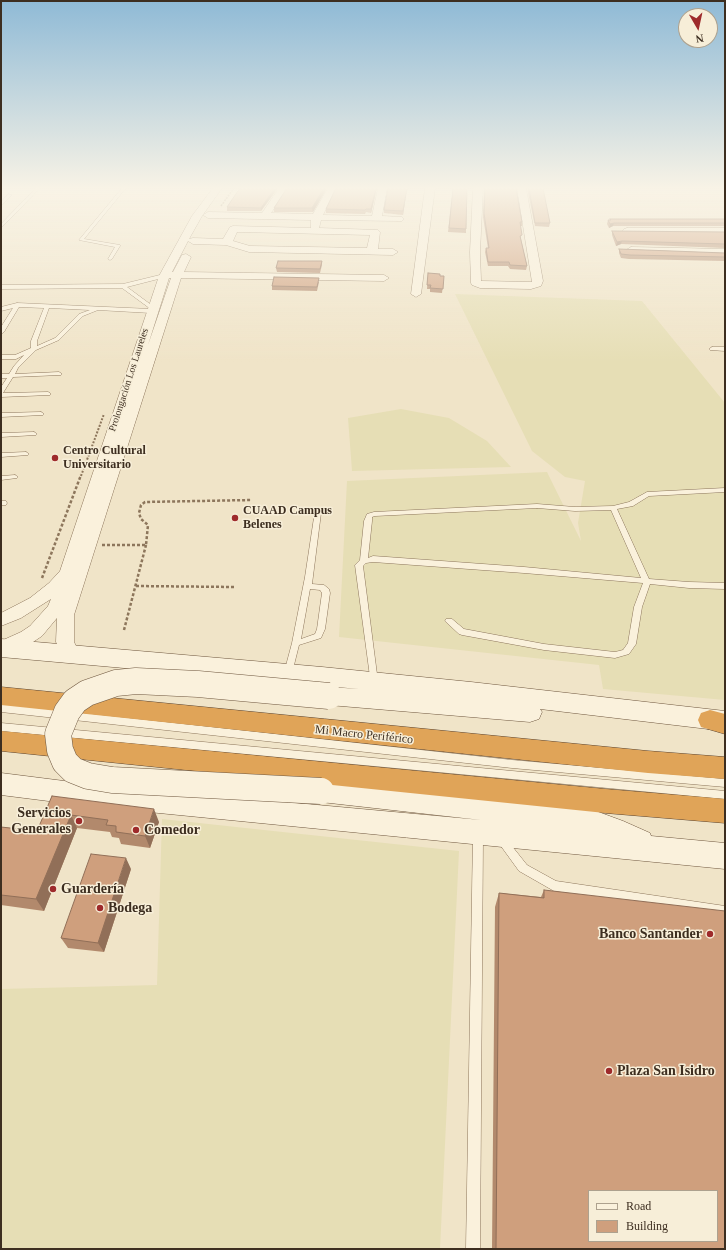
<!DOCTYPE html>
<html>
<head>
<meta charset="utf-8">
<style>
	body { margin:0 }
	#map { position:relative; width:726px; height:1250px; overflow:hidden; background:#f0e4c8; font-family:"Times New Roman",serif }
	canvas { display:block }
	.frame { position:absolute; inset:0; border:2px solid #3d2e20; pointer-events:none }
	.legend { position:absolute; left:588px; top:1190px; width:130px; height:52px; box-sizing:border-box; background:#f7eed8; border:1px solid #ada18e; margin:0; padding:5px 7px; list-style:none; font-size:12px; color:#3d2e20 }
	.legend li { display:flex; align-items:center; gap:8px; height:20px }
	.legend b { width:20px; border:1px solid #ada18e }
	.north { position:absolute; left:678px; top:8px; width:40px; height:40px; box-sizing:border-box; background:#f7eed8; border:1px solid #ada18e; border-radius:50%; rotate:171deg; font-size:11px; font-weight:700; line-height:16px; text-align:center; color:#3d2e20 }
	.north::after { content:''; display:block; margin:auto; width:14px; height:18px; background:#9e2a2b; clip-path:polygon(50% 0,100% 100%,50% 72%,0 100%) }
</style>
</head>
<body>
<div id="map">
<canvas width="726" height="1250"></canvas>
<div class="frame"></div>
<ul class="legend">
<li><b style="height:5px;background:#faf1dc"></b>Road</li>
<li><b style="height:11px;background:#cf9f7d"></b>Building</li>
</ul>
<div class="north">N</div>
</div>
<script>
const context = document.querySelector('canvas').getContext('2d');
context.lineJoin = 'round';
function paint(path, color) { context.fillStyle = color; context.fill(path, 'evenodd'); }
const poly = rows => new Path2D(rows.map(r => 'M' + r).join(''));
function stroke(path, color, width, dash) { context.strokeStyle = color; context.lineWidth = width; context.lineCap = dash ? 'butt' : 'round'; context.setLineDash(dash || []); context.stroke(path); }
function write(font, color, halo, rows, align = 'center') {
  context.font = font + ' "Times New Roman",serif'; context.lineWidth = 3; context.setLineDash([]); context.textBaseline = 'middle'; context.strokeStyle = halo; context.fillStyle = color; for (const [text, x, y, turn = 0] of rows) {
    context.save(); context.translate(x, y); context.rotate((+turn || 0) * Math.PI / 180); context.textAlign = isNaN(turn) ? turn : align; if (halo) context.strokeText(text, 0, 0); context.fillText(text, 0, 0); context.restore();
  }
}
const farmland = poly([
	[455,294,642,301,725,403,725,700,603,689,599,665,339,637,347,481,547,472,581,541,578,523,585,481,565,477,532,451],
	[401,409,449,418,487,441,511,467,352,471,348,418],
	[162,819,459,851,440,1249,1,1249,1,989,157,985]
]);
const pathFar2 = poly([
	[221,206,234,188]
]);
const pathFar1 = poly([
	[81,476,104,414]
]);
const path = poly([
	[102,545,146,545,148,525,141,519,139,513,141,505,145,502,252,500],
	[42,578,81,475],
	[136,586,235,587],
	[124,630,146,545]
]);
const service = poly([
	[36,188,40,188,1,228,1,224,36,188],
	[122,188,126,188,84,239,120,245,120,246,112,259,110,260,108,259,115,247,79,240,122,188],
	[8,194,12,195,1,206,1,202,8,194],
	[164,274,166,275,166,277,127,287,154,307,154,309,152,310,122,288,1,289,1,285,123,284,164,274],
	[17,303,151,309,154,311,151,313,98,310,83,316,59,340,36,350,18,368,15,374,59,372,62,374,61,375,13,377,3,393,48,392,50,393,50,395,1,397,1,387,7,378,1,378,1,374,9,374,14,366,24,355,16,359,1,359,1,355,15,355,31,348,31,341,44,308,19,307,4,332,1,334,1,327,13,308,1,311,1,307,17,303],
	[49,308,90,310,79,314,55,338,37,346,37,341,49,308],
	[712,347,725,347,725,351,710,350,709,349,712,347],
	[41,412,44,414,43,415,1,417,1,413,41,412],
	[34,432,37,434,36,435,1,437,1,433,34,432],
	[26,452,29,454,28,455,1,457,1,453,26,452],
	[15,475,18,477,17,478,1,480,1,476,15,475],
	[725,488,725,492,649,496,633,506,617,509,649,579,689,582,725,583,725,589,689,588,650,584,642,607,636,644,629,654,615,658,544,650,462,635,459,634,445,621,446,619,452,619,464,629,544,644,615,652,623,650,628,643,634,607,643,583,524,573,373,562,366,563,363,566,378,682,377,684,374,685,371,684,355,565,360,560,364,521,367,514,374,512,537,504,575,507,613,506,629,502,647,492,725,488],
	[537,508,575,511,611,510,641,578,524,567,373,556,368,558,372,521,372,517,375,516,537,508],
	[1,501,6,501,7,503,6,505,1,505,1,501],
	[315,511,319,511,321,513,312,584,324,585,329,589,330,593,325,629,321,638,299,645,292,673,291,675,288,676,285,675,284,673,292,643,305,577,315,511],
	[310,589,320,590,322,593,317,629,315,634,301,639,310,589],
	[1,704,512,760,725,779,725,787,512,768,1,712,1,704],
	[1,723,725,791,725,799,1,731,1,723],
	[478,831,481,832,483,835,480,1249,466,1249,473,835,475,832,478,831],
	[501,835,504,836,527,865,556,881,725,906,725,916,554,891,519,871,498,842,496,839,498,836,501,835]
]);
const minor = poly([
	[213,188,222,188,202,216,189,239,193,238,223,239,230,227,233,226,311,228,311,220,208,218,203,215,208,212,262,213,279,188,288,188,271,213,313,214,328,188,336,188,323,215,372,216,378,188,387,188,382,216,402,217,404,219,402,221,321,220,319,228,378,230,380,232,378,249,393,249,398,252,393,255,249,252,226,245,193,244,188,241,172,272,173,272,182,255,186,254,191,257,184,272,384,275,389,278,384,281,181,278,74,615,74,642,80,654,77,659,71,661,65,659,56,642,57,618,42,636,33,642,1,655,1,641,21,632,30,626,48,606,51,599,21,618,1,626,1,613,30,598,49,583,60,571,159,276,192,216,213,188],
	[237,232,370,235,367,248,250,246,233,241,237,232],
	[169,278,171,278,148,345,169,278],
	[425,188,435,188,421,294,416,297,411,294,425,188],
	[473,188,483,188,480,252,481,281,532,282,517,188,526,188,543,281,541,286,531,289,480,288,472,285,471,283,470,252,473,188],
	[627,228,725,228,725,234,624,233,622,231,624,229,627,228],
	[631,247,725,249,725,255,627,252,626,250,631,247]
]);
const secondary = poly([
	[1,639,322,667,471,682,725,711,725,731,540,709,542,712,539,719,530,722,329,705,321,703,317,696,321,689,329,687,359,689,1,657,1,639],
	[1,773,88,784,481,820,321,802,312,799,308,791,312,783,321,780,574,807,593,810,623,821,650,833,651,836,725,843,725,869,88,806,1,795,1,773]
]);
const motorway = poly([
	[1,687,648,751,725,757,725,779,648,773,1,705,1,687],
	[710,710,725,714,725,734,701,727,698,720,701,713,710,710],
	[1,731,605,789,725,799,725,823,605,813,1,751,1,731]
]);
const secondaryBridge = poly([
	[321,791,112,780,88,776,73,770,65,762,60,750,58,734,67,712,75,701,87,693,116,683,136,681,198,684,329,696]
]);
const wall = poly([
	[240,188,278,188,261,211,227,211,227,207],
	[287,188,327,188,313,212,274,212,274,208],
	[377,188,371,213,366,212,365,214,326,213,326,209],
	[407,188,403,215,384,213,384,210],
	[453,188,466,229,466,233,448,232],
	[482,188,516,188,522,222,522,226,520,226,521,239,527,266,526,270,510,269,508,266,488,266,485,252,486,248,488,248,483,217,484,188],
	[526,188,543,188,550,223,549,227,535,226,527,188],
	[610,219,725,219,725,226,613,226,609,228,607,224,608,220,610,220],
	[612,231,725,232,725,248,621,244,616,246,612,235],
	[619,249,725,253,725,261,629,259,621,258,619,253],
	[322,261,322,265,320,273,277,272,276,268],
	[428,273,440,276,444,276,442,293,430,292,430,289,427,289],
	[319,282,317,291,272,290,272,286],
	[52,796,159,822,150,848,121,844,119,838,112,837,110,832,77,828,44,911,1,905,1,827,37,831],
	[131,869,104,952,68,948,61,938],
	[544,890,725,1249,492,1249,495,907,499,893,541,897]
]);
const shadedWall = poly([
	[275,188,278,188,261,211,261,208],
	[324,188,327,188,313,212,312,208],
	[376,188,378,188,377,188,371,213,371,209],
	[407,188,403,215,403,211],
	[614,223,613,226,609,228,610,224],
	[622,241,621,244,616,246,617,242],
	[154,809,159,822,150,848,145,836],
	[71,815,77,828,44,911,36,899],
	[126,858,131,869,104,952,98,943]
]);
const building = poly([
	[240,188,275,188,261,208,227,207,240,188],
	[287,188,324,188,312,208,274,208,287,188],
	[336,188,376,188,371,209,366,209,365,210,326,209,336,188],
	[388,188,407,188,403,211,384,210,388,188],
	[453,188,467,188,466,229,449,228,453,188],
	[485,188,516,188,522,222,520,222,522,235,520,236,527,266,510,265,509,262,488,262,486,248,489,248,484,213,485,188],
	[529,188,543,188,550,223,535,223,529,188],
	[610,219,725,219,725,223,614,223,610,224,608,220,611,220,610,219],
	[612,231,725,232,725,244,622,241,617,242,612,231],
	[619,249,725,253,725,257,630,255,621,254,619,249],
	[278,261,322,261,320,269,276,268,278,261],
	[428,273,440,274,440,276,444,276,443,289,430,288,431,285,427,285,428,273],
	[274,277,319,278,317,287,272,286,274,277],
	[52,796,154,809,145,836,116,832,116,826,106,825,108,820,71,815,36,899,1,895,1,827,37,831,52,796],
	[91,854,126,858,98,943,61,938,91,854],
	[544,890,725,911,725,1249,496,1249,499,893,544,898,544,890],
	[589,1191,717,1191,717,1241,589,1241,589,1191]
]);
const markers = [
	[55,458,4,"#9e2a2b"],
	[235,518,4,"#9e2a2b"],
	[79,821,4,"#9e2a2b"],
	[136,830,4,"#9e2a2b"],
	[53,889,4,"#9e2a2b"],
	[100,908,4,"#9e2a2b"],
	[710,934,4,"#9e2a2b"],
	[609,1071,4,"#9e2a2b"]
];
const farStreetnames = [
	["Prolongación Los Laureles",129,380,-72]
];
const poiNames = [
	["Centro Cultural",63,451],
	["Universitario",63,465],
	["CUAAD Campus",243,511],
	["Belenes",243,525]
];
const streetNames = [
	["Mi Macro Periférico",364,735,6]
];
const nearPoinames = [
	["Servicios",71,813,"right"],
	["Generales",71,829,"right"],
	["Comedor",144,830],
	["Guardería",61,889],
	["Bodega",108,908],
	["Banco Santander",702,934,"right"],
	["Plaza San Isidro",617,1071]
];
paint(farmland, '#e6deb5');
stroke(service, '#8d765c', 1);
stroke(minor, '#8d765c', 1);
stroke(secondary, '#6f573f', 1);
stroke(motorway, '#5b4430', 1);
stroke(pathFar2, '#8d765c', 1.5, [2, 1]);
stroke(pathFar1, '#8d765c', 2, [2, 1.5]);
stroke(path, '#8d765c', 2.5, [3, 2]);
paint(service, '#faf1dc');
paint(minor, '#faf1dc');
paint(secondary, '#faf1dc');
paint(motorway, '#e0a458');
stroke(secondaryBridge, '#6f573f', 27, []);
stroke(secondaryBridge, '#faf1dc', 26);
paint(wall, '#b2896c');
paint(shadedWall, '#916f58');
paint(building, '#cf9f7d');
stroke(building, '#916f58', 1);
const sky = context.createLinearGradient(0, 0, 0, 362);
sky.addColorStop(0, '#8fbad6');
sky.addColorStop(0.52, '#f8f3e6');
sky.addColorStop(1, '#f8f3e600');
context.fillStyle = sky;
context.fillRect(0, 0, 726, 362);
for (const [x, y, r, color] of markers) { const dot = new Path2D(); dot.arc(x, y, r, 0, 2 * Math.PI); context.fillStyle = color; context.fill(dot); stroke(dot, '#f7eed8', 1.5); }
write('10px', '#3d2e20', '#f7eed8', farStreetnames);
write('bold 12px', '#3d2e20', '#f7eed8', poiNames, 'left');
write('12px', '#3d2e20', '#f7eed8', streetNames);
write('bold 14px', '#3d2e20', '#f7eed8', nearPoinames, 'left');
</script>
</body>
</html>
